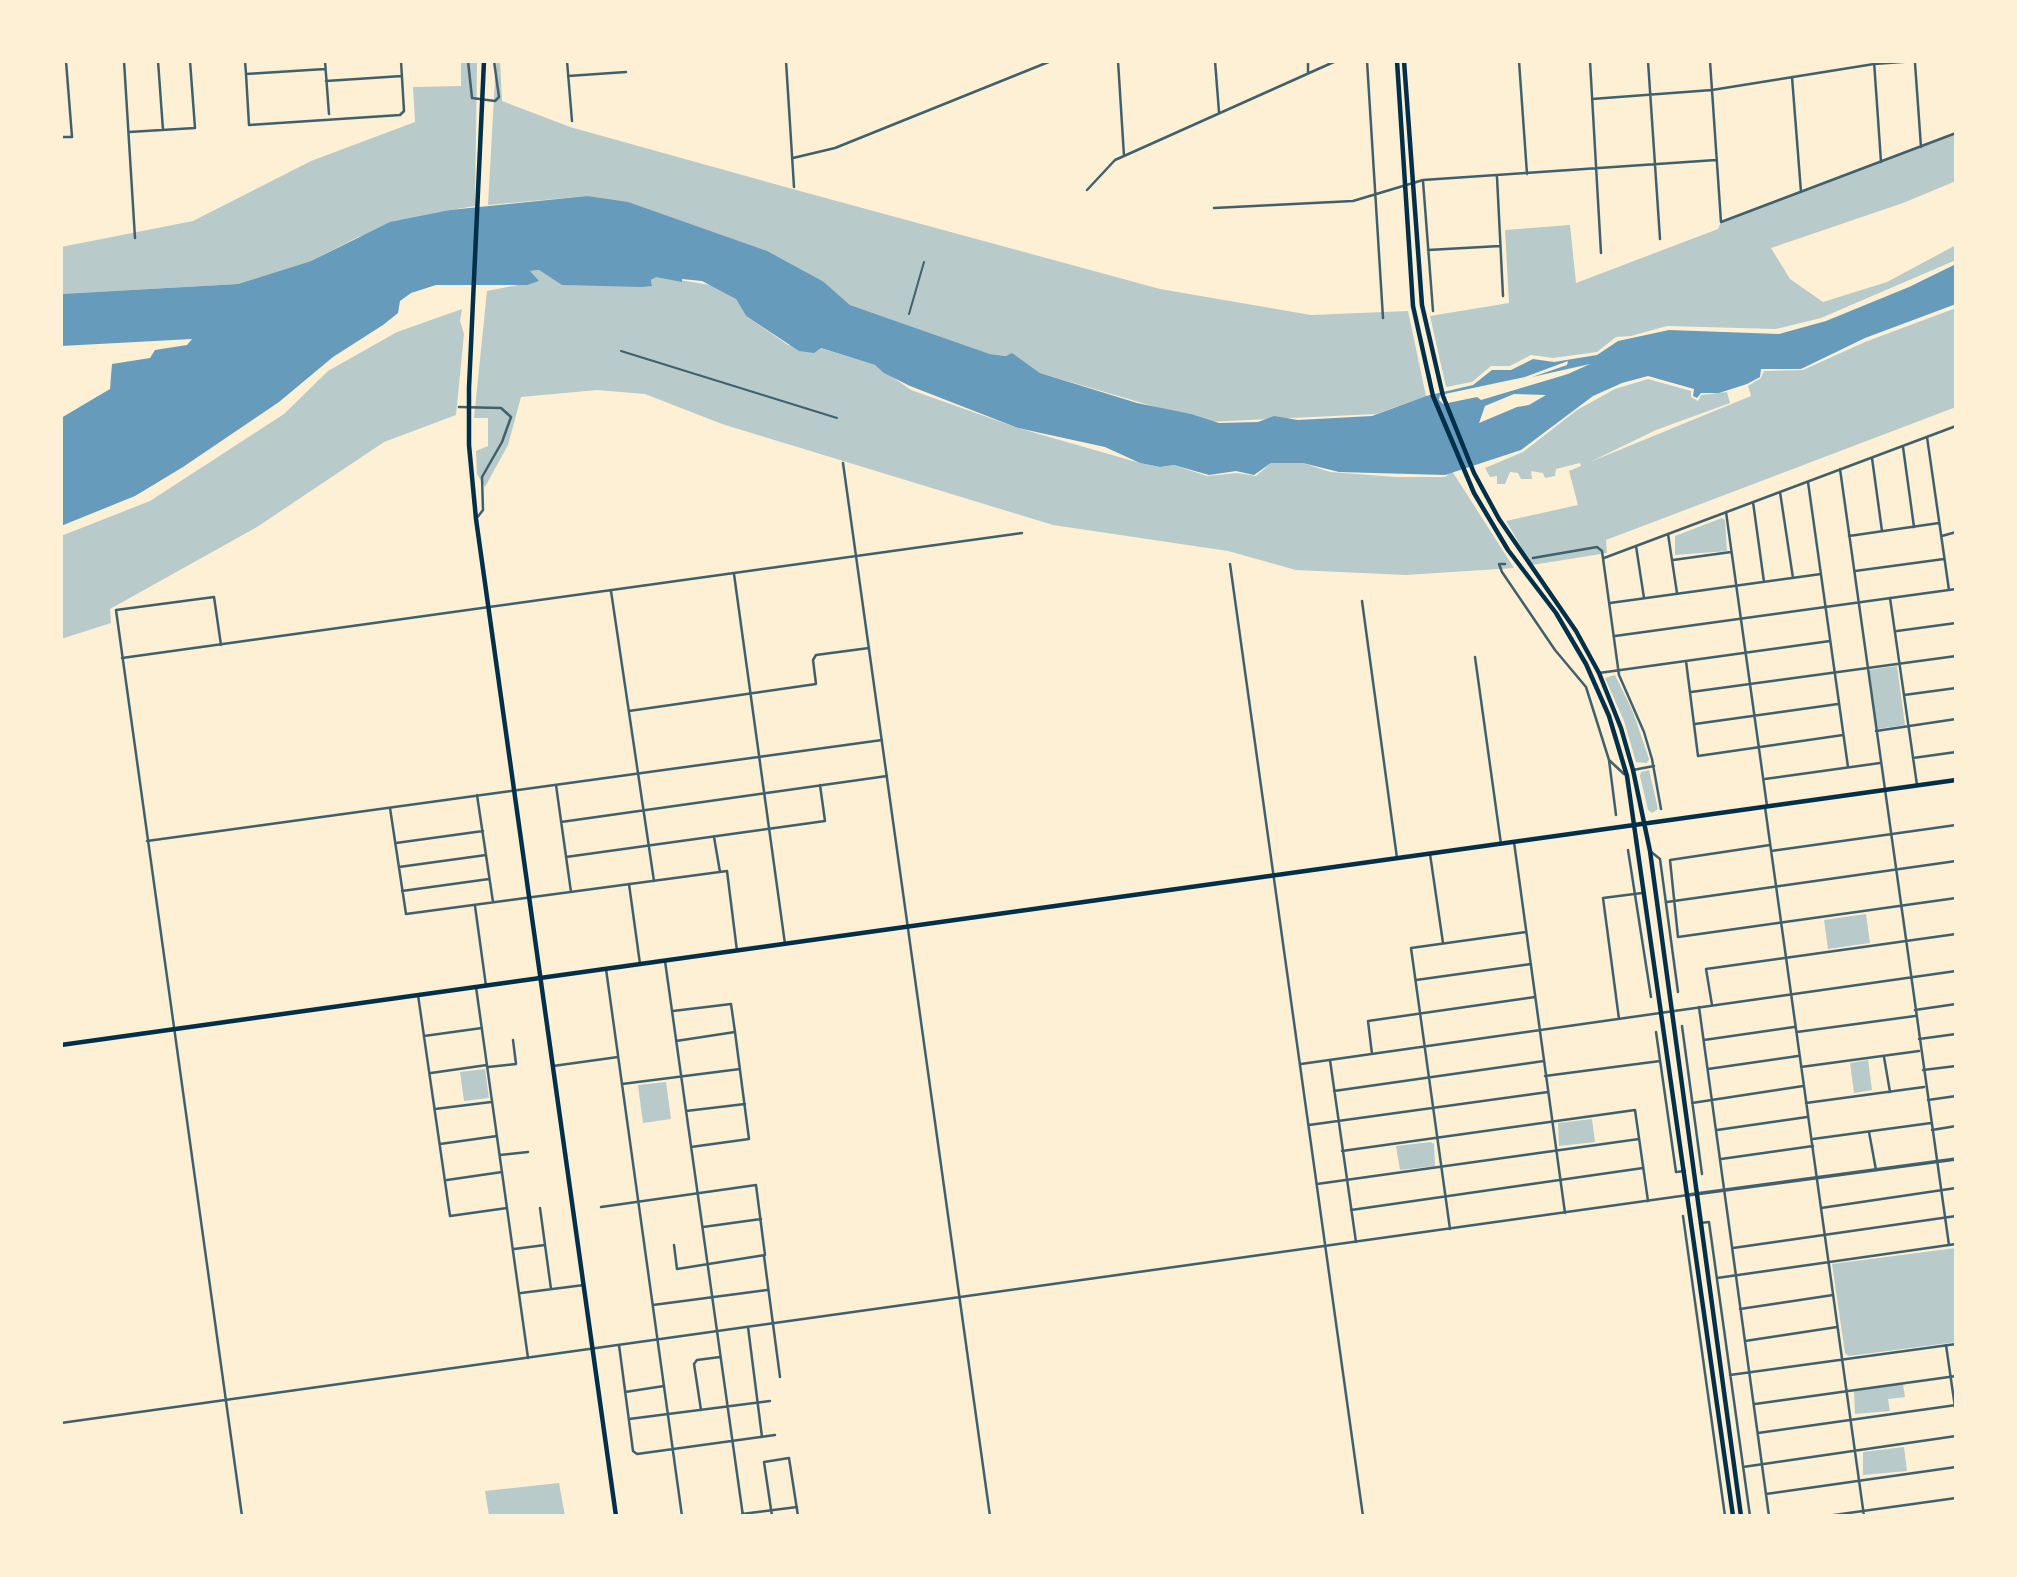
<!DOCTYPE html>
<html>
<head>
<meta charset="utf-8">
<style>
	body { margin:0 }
	#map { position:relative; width:2017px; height:1577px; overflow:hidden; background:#fdf0d5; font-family:"Titillium Web",sans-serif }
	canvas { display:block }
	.frame { position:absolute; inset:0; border:63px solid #fdf0d5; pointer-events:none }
</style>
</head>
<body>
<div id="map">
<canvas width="2017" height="1577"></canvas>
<div class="frame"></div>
</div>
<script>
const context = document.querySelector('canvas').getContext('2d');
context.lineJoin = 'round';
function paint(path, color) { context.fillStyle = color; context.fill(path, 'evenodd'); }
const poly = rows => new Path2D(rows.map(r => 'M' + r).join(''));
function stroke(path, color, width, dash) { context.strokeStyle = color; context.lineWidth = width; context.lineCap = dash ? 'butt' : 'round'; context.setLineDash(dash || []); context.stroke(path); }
const green = poly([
	[461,61,477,61,475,206,450,210,358,237,311,261,238,284,61,294,61,247,193,221,311,161,415,122,413,87,461,86],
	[496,61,500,61,502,101,570,127,789,188,1160,289,1311,315,1408,311,1426,396,1376,414,1207,422,1040,373,1017,357,990,354,850,305,824,282,587,196,488,205],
	[1956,133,1956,181,1903,203,1771,248,1790,279,1823,302,1887,282,1956,245,1956,260,1821,318,1776,329,1667,326,1631,336,1616,337,1597,352,1553,358,1531,355,1510,366,1491,366,1472,382,1446,387,1430,316,1509,303,1505,230,1570,225,1576,283,1718,229,1721,222],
	[539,270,563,285,652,286,651,280,656,276,716,286,736,299,746,316,788,345,820,348,875,365,911,390,1018,428,1140,463,1160,467,1174,465,1207,476,1237,473,1256,476,1271,463,1303,463,1330,472,1396,477,1445,477,1452,471,1514,568,1406,575,1296,570,1228,551,1053,525,722,424,645,394,597,390,521,397,508,445,485,487,477,474,476,451,488,446,488,418,474,418,487,291,538,281,529,271],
	[1956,308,1956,407,1606,540,1607,553,1532,565,1506,521,1578,505,1569,471,1581,466,1580,463,1556,469,1555,476,1545,478,1543,473,1531,471,1532,479,1521,479,1518,473,1510,472,1505,484,1497,484,1497,476,1490,477,1485,468,1523,452,1577,410,1615,389,1648,379,1691,391,1691,397,1698,401,1701,395,1727,392,1730,403,1656,430,1590,462,1751,396,1748,386,1761,378,1764,371,1803,370,1865,342],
	[462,309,460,321,464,334,456,415,384,442,257,527,110,609,111,623,61,639,61,536,150,501,284,414,328,371,397,332],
	[1722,518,1725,520,1727,551,1675,555,1675,536],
	[1897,666,1905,725,1877,729,1868,670],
	[1615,675,1633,712,1649,759,1647,763,1636,762,1624,721,1605,678],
	[1649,770,1658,809,1652,813,1648,810,1640,776,1641,772],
	[1866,914,1870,943,1828,949,1824,920],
	[1868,1060,1872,1090,1854,1093,1850,1063],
	[485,1069,489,1098,464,1101,460,1072],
	[666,1082,671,1119,643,1123,638,1085],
	[1592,1119,1595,1142,1559,1146,1558,1123],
	[1431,1142,1434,1144,1435,1166,1400,1170,1396,1146],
	[1956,1248,1956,1342,1849,1356,1845,1353,1832,1264],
	[1903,1384,1905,1397,1888,1399,1890,1411,1855,1414,1854,1391],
	[1904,1447,1907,1471,1863,1475,1863,1452],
	[559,1483,565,1516,489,1516,485,1491]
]);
const water = poly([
	[587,196,628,202,767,251,824,282,850,305,990,354,1006,356,1012,353,1040,373,1137,403,1191,414,1219,423,1258,422,1274,416,1298,420,1372,416,1426,396,1473,385,1492,370,1511,370,1533,359,1554,362,1597,355,1618,341,1669,330,1779,334,1826,321,1909,287,1956,264,1956,304,1865,338,1801,369,1761,369,1760,377,1747,384,1719,393,1701,393,1697,398,1693,396,1694,389,1648,376,1622,383,1593,396,1521,450,1445,475,1339,472,1303,463,1271,463,1254,475,1236,471,1209,475,1174,465,1160,467,1140,463,1105,447,1018,428,910,386,884,373,875,365,821,348,814,353,799,351,746,316,736,299,702,281,682,279,682,282,656,277,651,280,652,286,642,287,562,285,539,270,530,271,539,281,527,285,436,285,411,293,400,301,398,313,383,325,333,357,279,402,183,467,135,496,61,526,61,418,110,389,112,364,150,358,155,350,187,345,192,339,61,346,61,294,238,284,311,261,390,222,450,210],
	[1568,361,1567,365,1532,377,1590,364,1568,374,1481,400,1477,397,1443,404,1439,400,1440,395,1525,377],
	[1514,394,1546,395,1529,405,1517,407,1479,423,1485,406]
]);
const service = poly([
	[621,351,837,418]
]);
const pedestrian = poly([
	[909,314,924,262]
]);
const minor = poly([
	[124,61,135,238],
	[158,61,163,130],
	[245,61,246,74,325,69],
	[325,61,329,114],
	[468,61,472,98,495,101,499,97,494,61],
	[567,61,572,121],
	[786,61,794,187],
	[1118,61,1124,156],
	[1215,61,1219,112],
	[1308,61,1308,72],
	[1367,61,1383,318],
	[1519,61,1527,174],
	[1590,61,1601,253],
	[1648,61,1660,239],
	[1710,61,1721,222,1956,133],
	[1874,61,1881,162],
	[1956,61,1956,64],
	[1915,63,1921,147],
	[246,74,249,125,400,115,404,111,401,61],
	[568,76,626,72],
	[1792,77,1801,192],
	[326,81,402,76],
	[1592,99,1712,90,1874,64,1916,61],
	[129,132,195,128,190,61],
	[61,137,72,137,66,61],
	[793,158,835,148,1051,61],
	[1497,177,1503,296],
	[1423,181,1433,311],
	[1087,190,1115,160,1124,156,1336,61],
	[1214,208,1353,201,1423,180,1716,160],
	[1428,250,1500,246],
	[459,407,501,408,511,417,502,442,482,477,483,510,476,519],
	[1927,437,1949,590],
	[1903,447,1914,527],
	[1872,458,1882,531],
	[843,463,990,1516],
	[1840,469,1949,1245],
	[1808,482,1848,767],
	[1780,492,1793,578],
	[1753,502,1764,582],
	[1726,512,1767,806],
	[1668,534,1677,593],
	[1849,536,1939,523],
	[1942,536,1956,532],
	[1636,546,1644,598],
	[1533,558,1597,547,1602,551,1619,675,1644,732,1652,759,1661,809],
	[1604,558,1956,426],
	[1673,560,1731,552],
	[1230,564,1363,1516],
	[1505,564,1499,564,1502,572,1555,650,1586,687,1609,760,1616,815],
	[1855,571,1944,559],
	[734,574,785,944],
	[611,591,654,881],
	[1890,598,1917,785],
	[1362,601,1397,858],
	[1610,603,1821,574],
	[1897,631,1956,623],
	[1615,636,1956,589],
	[221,645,214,597,116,610,242,1516],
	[1475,657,1501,844],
	[122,658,1022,533],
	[1686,661,1698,756,1843,735],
	[1599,673,1830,641],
	[1691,692,1956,656],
	[1904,695,1956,688],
	[629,711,816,684,813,660,816,655,869,648],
	[1695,724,1838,704],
	[1876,731,1956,719],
	[1913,758,1956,752],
	[1609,760,1624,774],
	[1633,770,1654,766],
	[1765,779,1880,763],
	[556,785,571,892],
	[477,795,493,902],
	[1765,807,1864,1516],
	[390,808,406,914,727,871,737,951],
	[561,822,887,776],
	[714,837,720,872],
	[147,841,882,740],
	[1514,842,1565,1213],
	[396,843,483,831],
	[1770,845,1670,860,1678,937,1956,898],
	[1628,850,1651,997],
	[1650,851,1660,859,1678,992],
	[1771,851,1956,825],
	[1430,854,1443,943],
	[566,857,825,821,820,785],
	[399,867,486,855],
	[629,884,640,964],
	[402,891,489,879],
	[1667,902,1956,861],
	[475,906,486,986],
	[665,961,743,1516],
	[606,969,682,1516],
	[1416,980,1531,964],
	[476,987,528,1358],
	[418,995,450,1216,507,1208],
	[1712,1005,1706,969,1956,934],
	[1699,1007,1769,1516],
	[1915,1010,1956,1004],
	[673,1011,731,1004,735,1032,749,1139,691,1147],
	[1619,1019,1603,898,1642,893],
	[1682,1026,1702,1174],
	[1656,1032,1676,1172,1685,1171],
	[1797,1032,1915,1016],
	[424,1036,482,1028],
	[1919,1039,1956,1034],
	[1704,1040,1794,1027],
	[676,1041,735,1032],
	[1372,1054,1368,1021,1535,997],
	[1884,1057,1890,1092],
	[1330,1060,1356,1242],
	[1301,1064,1956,971],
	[553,1066,618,1057],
	[488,1067,516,1064,513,1040],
	[1801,1067,1919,1051],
	[1708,1069,1798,1056],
	[1923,1070,1956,1066],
	[431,1073,487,1065],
	[1545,1076,1660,1061],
	[622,1084,740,1069],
	[1334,1091,1544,1061],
	[1928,1100,1956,1096],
	[1692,1103,1803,1086],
	[1806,1103,1924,1087],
	[435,1109,491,1102],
	[686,1111,745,1104],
	[1309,1125,1548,1092],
	[1717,1130,1807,1117],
	[1932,1130,1956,1126],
	[1869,1132,1876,1170],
	[1813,1139,1931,1123],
	[440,1144,497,1136],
	[1342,1151,1635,1110,1648,1201],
	[500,1155,528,1152],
	[1721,1159,1813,1146],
	[447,1180,502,1172],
	[1317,1184,1639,1139],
	[601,1207,756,1185,765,1255,677,1269,674,1245],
	[540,1208,551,1289],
	[1821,1208,1956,1188],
	[1351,1210,1643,1168],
	[1683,1216,1725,1516],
	[1700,1223,1709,1222,1750,1516],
	[703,1227,761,1219],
	[1450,1229,1411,948,1526,932],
	[1733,1248,1956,1216],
	[514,1249,545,1245],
	[764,1256,780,1377],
	[1717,1278,1956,1244],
	[521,1293,584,1285],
	[653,1305,767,1290],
	[1740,1309,1833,1295],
	[748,1327,762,1437],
	[1745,1341,1837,1327],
	[619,1345,633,1451,637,1454,775,1435],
	[1946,1345,1956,1414],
	[1730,1375,1956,1344],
	[625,1392,664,1386],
	[1755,1404,1956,1376],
	[701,1410,694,1364,697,1360,720,1357],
	[629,1419,770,1401],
	[61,1423,1688,1195],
	[1758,1433,1956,1405],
	[1743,1467,1956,1436],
	[1766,1494,1956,1467],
	[742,1514,797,1507],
	[772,1516,764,1462,789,1458,798,1516],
	[1827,1516,1956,1498]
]);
const tertiary = poly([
	[1688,1195,1956,1159]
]);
const primary = poly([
	[484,61,469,388,469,445,476,519,616,1516]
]);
const trunk = poly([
	[1397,61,1413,306,1433,396,1474,493,1508,550,1556,613,1586,664,1609,716,1627,776,1733,1516],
	[1404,61,1422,305,1443,396,1474,473,1499,519,1576,631,1599,673,1621,728,1633,770,1650,851,1741,1516],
	[61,1045,1956,780]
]);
paint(green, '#b9caca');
paint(water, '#669bbc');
stroke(service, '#3f606c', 2);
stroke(pedestrian, '#3f606c', 2);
stroke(minor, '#3f606c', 2.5);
stroke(tertiary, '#3f606c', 3.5);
stroke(primary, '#003049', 4.5);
stroke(trunk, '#003049', 4.5);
</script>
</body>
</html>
